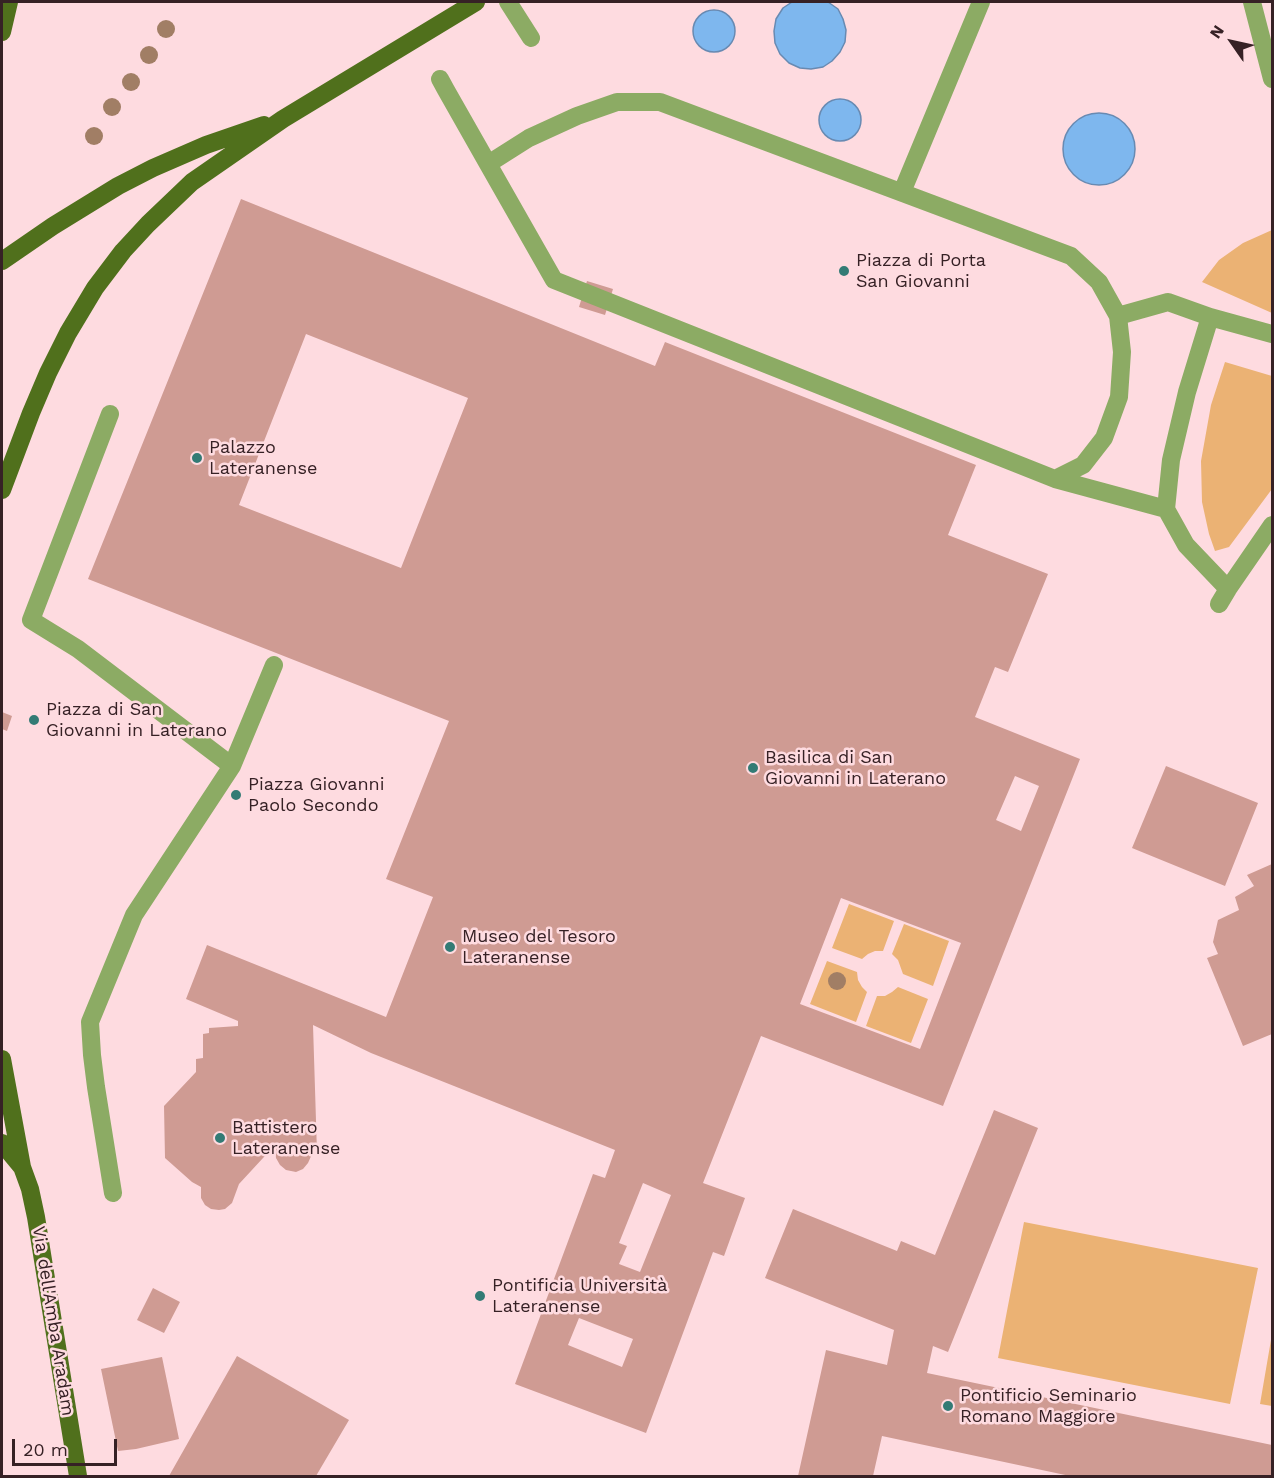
<!DOCTYPE html>
<html>
<head>
<meta charset="utf-8">
<style>
	body { margin:0 }
	#map { position:relative; width:1274px; height:1478px; overflow:hidden; background:#fedbe0; font-family:"Work Sans",sans-serif }
	canvas { display:block }
	.frame { position:absolute; inset:0; border:3px solid #362125; pointer-events:none }
	.north { position:absolute; left:1202px; top:12px; width:60px; height:60px; -webkit-text-stroke:4px #fedbe0; paint-order:stroke; rotate:304deg; font-size:16px; font-weight:700; line-height:24px; text-align:center; color:#362125 }
	.north::after { content:''; display:block; margin:auto; width:21px; height:27px; background:#362125; clip-path:polygon(50% 0,100% 100%,50% 72%,0 100%) }
	.scale { position:absolute; left:12px; top:1439px; width:105px; height:27px; box-sizing:border-box; border:3px solid #362125; border-top:0; padding-left:8px; font-size:18px; line-height:21px; white-space:nowrap; color:#362125; -webkit-text-stroke:4px #fedbe0; paint-order:stroke }
</style>
</head>
<body>
<div id="map">
<canvas width="1274" height="1478"></canvas>
<div class="frame"></div>
<div class="north">N</div>
<div class="scale">20 m</div>
</div>
<script>
const context = document.querySelector('canvas').getContext('2d');
context.lineJoin = 'round';
function paint(path, color) { context.fillStyle = color; context.fill(path, 'evenodd'); }
const poly = rows => new Path2D(rows.map(r => 'M' + r).join(''));
function stroke(path, color, width, dash) { context.strokeStyle = color; context.lineWidth = width; context.lineCap = dash ? 'butt' : 'round'; context.setLineDash(dash || []); context.stroke(path); }
function write(font, color, halo, rows, align = 'center') {
  context.font = font + ' "Work Sans",sans-serif'; context.lineWidth = 5; context.setLineDash([]); context.textBaseline = 'middle'; context.strokeStyle = halo; context.fillStyle = color; for (const [text, x, y, turn = 0] of rows) {
    context.save(); context.translate(x, y); context.rotate((+turn || 0) * Math.PI / 180); context.textAlign = isNaN(turn) ? turn : align; if (halo) context.strokeText(text, 0, 0); context.fillText(text, 0, 0); context.restore();
  }
}
const green = poly([
	[1272,230,1272,313,1202,282,1219,260,1243,243],
	[1225,362,1272,376,1272,489,1229,547,1215,551,1209,534,1202,502,1201,461,1211,405],
	[849,904,894,921,883,951,875,951,868,954,862,959,832,948],
	[904,924,949,941,933,986,903,974,898,960,892,954],
	[827,961,857,972,858,980,862,987,867,992,856,1022,810,1004],
	[898,987,928,999,911,1043,866,1026,877,996,885,996,892,992],
	[1024,1222,1258,1268,1230,1404,998,1358],
	[1272,1334,1272,1406,1260,1404]
]);
const water = poly([
	[792,2,828,2,838,9,843,19,846,30,845,42,840,52,832,61,823,67,811,69,800,68,789,63,780,54,775,43,774,31,776,19,783,8,792,2],
	'693 31a21 21 0 1 1 42 0a21 21 0 1 1-42 0Z',
	'819 120a21 21 0 1 1 42 0a21 21 0 1 1-42 0Z',
	'1063 149a36 36 0 1 1 72 0a36 36 0 1 1-72 0Z'
]);
const building = poly([
	[241,199,655,366,665,342,976,465,948,535,1048,574,1008,672,995,667,975,717,1080,759,943,1106,761,1036,703,1183,745,1198,724,1256,713,1252,646,1433,515,1384,593,1174,605,1178,615,1150,371,1053,313,1025,317,1153,312,1154,308,1163,303,1169,296,1172,286,1170,280,1165,276,1158,275,1145,239,1184,232,1203,225,1209,219,1210,211,1209,205,1205,201,1198,201,1187,192,1182,165,1158,164,1106,196,1072,196,1059,203,1058,203,1034,209,1033,209,1028,238,1026,238,1021,186,999,207,945,386,1017,433,897,386,879,449,721,88,579],
	[306,334,468,398,401,568,239,505],
	[1015,776,1039,786,1021,831,996,820],
	[841,898,961,943,920,1049,800,1004],
	[643,1183,671,1195,640,1272,619,1264,627,1246,619,1243],
	[579,1318,633,1339,622,1367,568,1345],
	[587,281,613,289,605,315,579,307],
	[2,712,12,716,7,731,2,729],
	[1166,766,1258,803,1225,886,1132,848],
	[1272,864,1272,1034,1243,1046,1207,958,1218,954,1213,942,1218,920,1239,910,1235,897,1254,886,1247,875],
	[994,1110,1038,1128,948,1352,933,1346,927,1373,1272,1445,1272,1476,1070,1476,882,1436,873,1476,798,1476,826,1350,887,1365,894,1330,765,1278,793,1209,897,1251,901,1241,935,1255],
	[153,1288,180,1302,164,1333,137,1320],
	[237,1356,349,1420,316,1476,169,1476],
	[162,1357,179,1439,136,1449,118,1451,101,1369]
]);
const minor = poly([
	[508,2,531,38],
	[1252,2,1272,79],
	[440,79,446,90,488,164,554,280,1055,479,1083,465,1104,438,1119,397,1122,352,1118,316,1099,282,1071,256,660,102,617,102,577,116,529,138,488,164],
	[902,192,981,2],
	[1118,316,1168,302,1210,317],
	[110,414,31,620,78,649,232,766],
	[1055,479,1166,509],
	[1228,589,1186,545,1166,509,1171,460,1187,392,1210,317,1272,334],
	[1219,604,1228,589,1272,525],
	[113,1193,96,1087,92,1055,90,1022,134,915,232,766,274,665]
]);
const major = poly([
	[2,32,9,2],
	[2,261,53,226,118,186,153,168,206,145,264,125],
	[2,490,31,413,48,373,68,333,95,288,123,251,148,224,192,182,283,119,476,2],
	[2,1059,22,1167,30,1189,36,1217,78,1476],
	[2,1143,21,1166]
]);
const trees = [
	[166,29],
	[149,55],
	[131,82],
	[112,107],
	[94,136],
	[837,981]
];
const markers = [
	[844,271,6,"#337b75"],
	[197,458,6,"#337b75"],
	[34,720,6,"#337b75"],
	[753,768,6,"#337b75"],
	[236,795,6,"#337b75"],
	[450,947,6,"#337b75"],
	[220,1138,6,"#337b75"],
	[480,1296,6,"#337b75"],
	[948,1406,6,"#337b75"]
];
const poiNames = [
	["Piazza di Porta",856,261],
	["San Giovanni",856,282],
	["Palazzo",209,448],
	["Lateranense",209,469],
	["Piazza di San",46,710],
	["Giovanni in Laterano",46,731],
	["Basilica di San",765,758],
	["Giovanni in Laterano",765,779],
	["Piazza Giovanni",248,785],
	["Paolo Secondo",248,806],
	["Museo del Tesoro",462,937],
	["Lateranense",462,958],
	["Battistero",232,1128],
	["Lateranense",232,1149],
	["Pontificia Università",492,1286],
	["Lateranense",492,1307],
	["Pontificio Seminario",960,1396],
	["Romano Maggiore",960,1417]
];
const streetNames = [
	["Via dell'Amba Aradam",53,1321,81]
];
paint(green, '#ebb274');
paint(water, '#7eb7ee');
stroke(water, '#688ab2', 1.5);
paint(building, '#cf9b93');
stroke(minor, '#8cab64', 18);
stroke(major, '#50701c', 18);
context.fillStyle = '#a17e65';
for (const [x, y] of trees) { context.beginPath(); context.arc(x, y, 9, 0, 2 * Math.PI); context.fill(); }
for (const [x, y, r, color] of markers) { const dot = new Path2D(); dot.arc(x, y, r, 0, 2 * Math.PI); context.fillStyle = color; context.fill(dot); stroke(dot, '#fedbe0', 2); }
write('18px', '#362125', '#fedbe0', poiNames, 'left');
write('18px', '#362125', '#fedbe0', streetNames);
</script>
</body>
</html>
